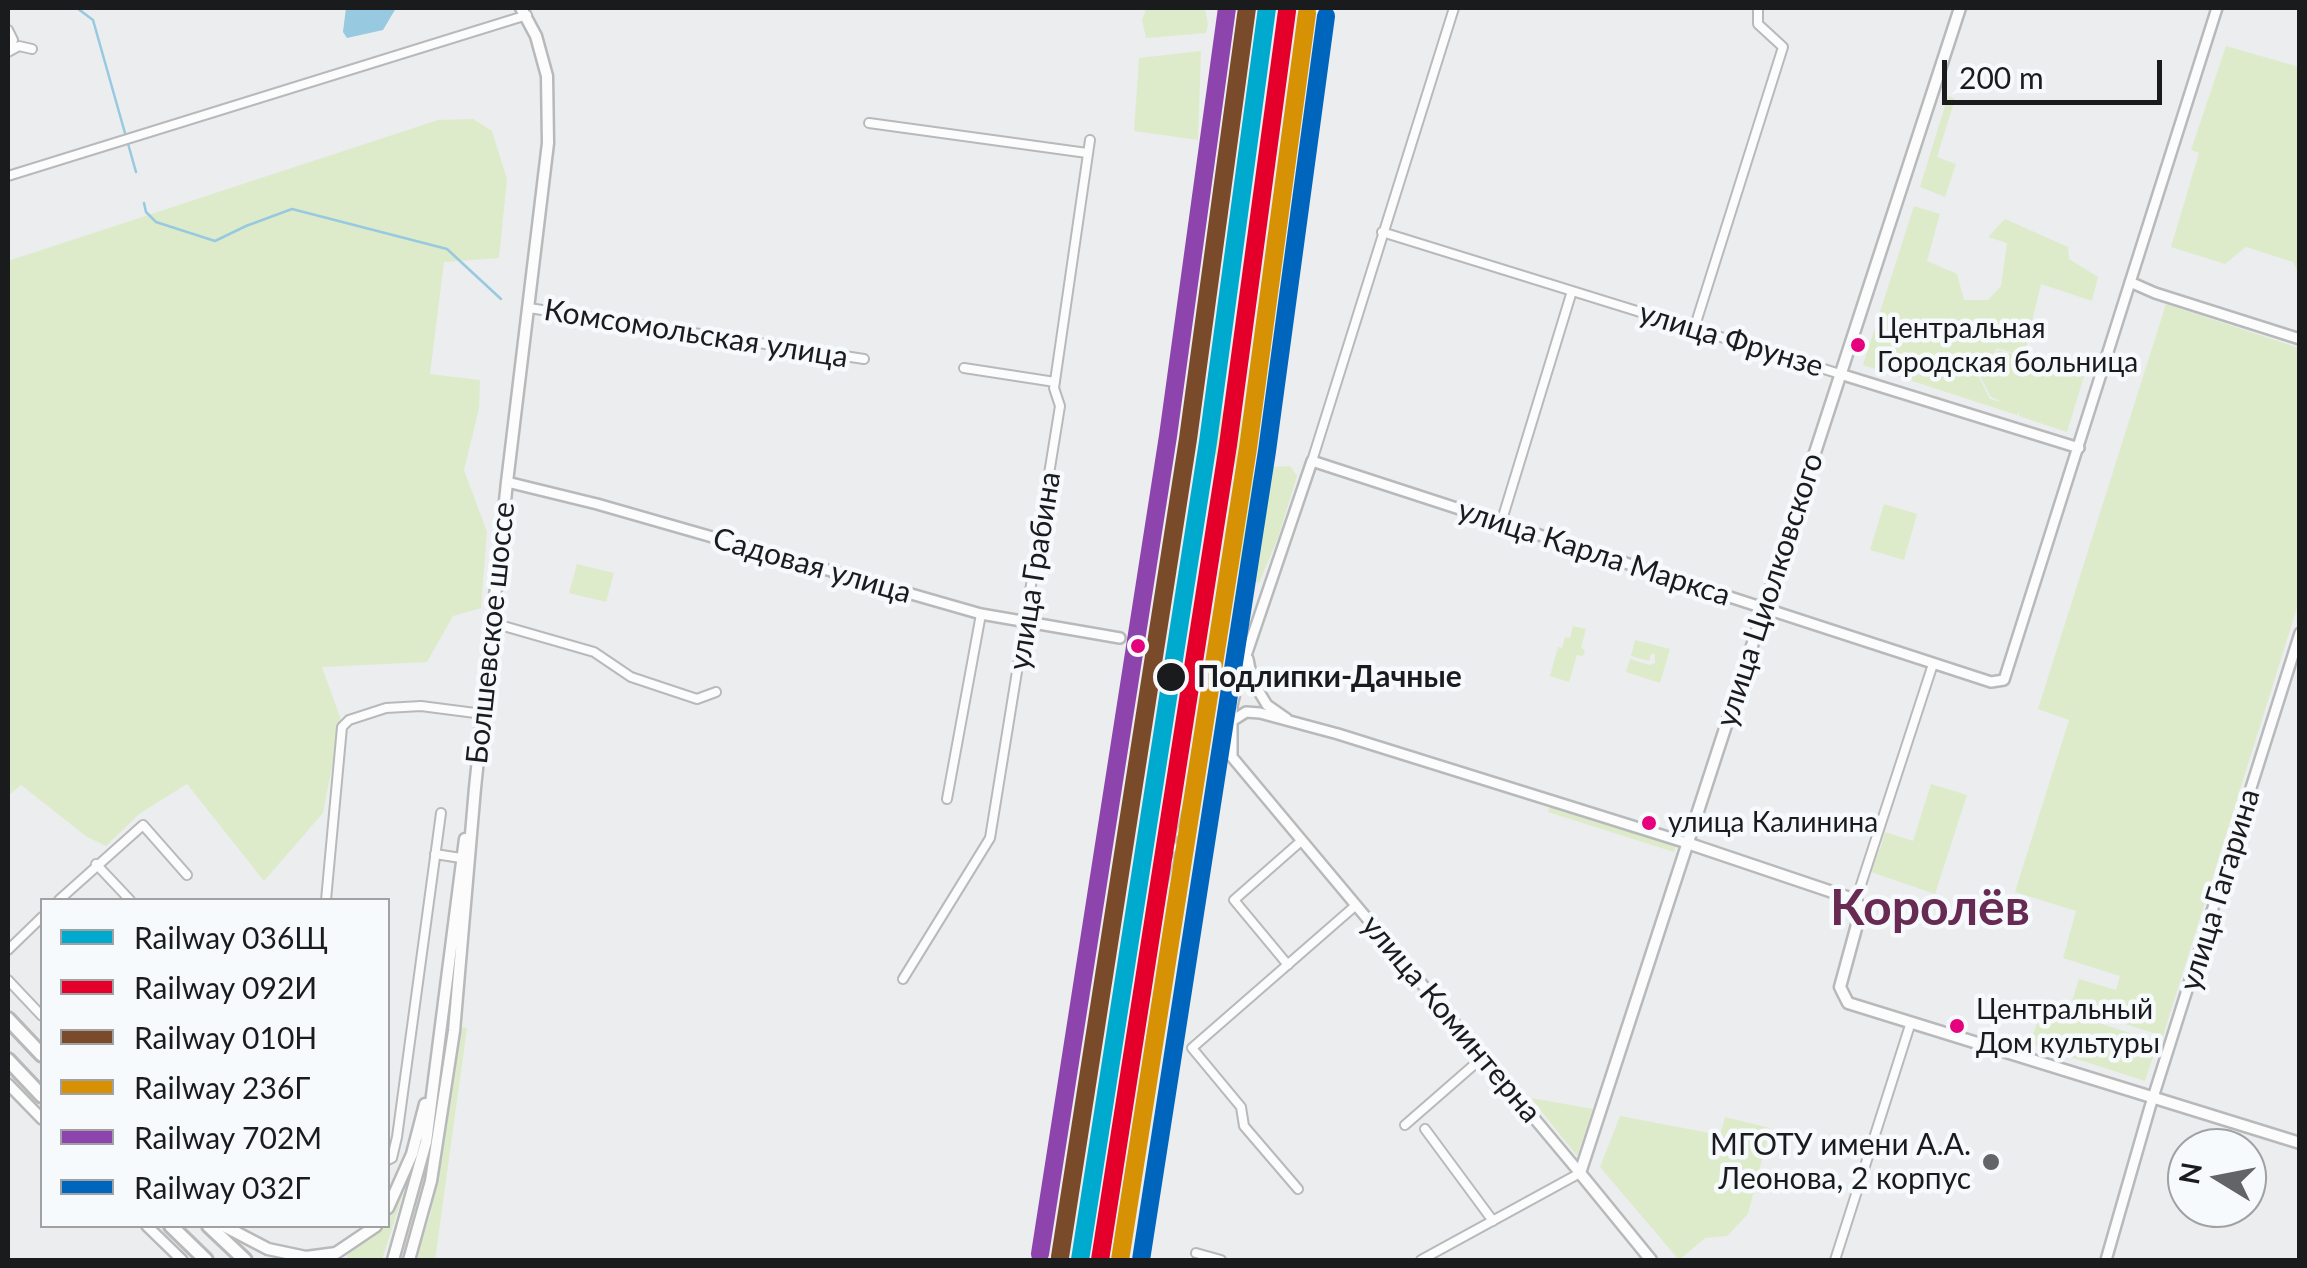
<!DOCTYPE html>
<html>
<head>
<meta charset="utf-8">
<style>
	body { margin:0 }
	#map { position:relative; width:2307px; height:1268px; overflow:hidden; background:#ebedef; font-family:Lato,sans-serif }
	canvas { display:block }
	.frame { position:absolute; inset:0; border:10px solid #1a1b1c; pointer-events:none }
	.legend { position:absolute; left:40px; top:898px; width:350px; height:330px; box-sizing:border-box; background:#f7fafd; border:2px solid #9fa1a3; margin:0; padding:12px 18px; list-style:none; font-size:30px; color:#1a1b1c }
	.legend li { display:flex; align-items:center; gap:20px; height:50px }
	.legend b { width:50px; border:2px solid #9fa1a3 }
	.north { position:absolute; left:2167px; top:1128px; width:100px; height:100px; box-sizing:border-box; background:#f7fafd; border:2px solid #9fa1a3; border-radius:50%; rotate:280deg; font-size:28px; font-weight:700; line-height:40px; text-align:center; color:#1a1b1c }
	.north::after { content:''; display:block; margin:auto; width:35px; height:45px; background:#636466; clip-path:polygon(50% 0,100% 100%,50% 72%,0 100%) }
	.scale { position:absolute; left:1942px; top:60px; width:220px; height:45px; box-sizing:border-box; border:5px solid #1a1b1c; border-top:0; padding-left:12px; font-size:30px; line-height:35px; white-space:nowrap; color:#1a1b1c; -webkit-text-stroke:8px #f7fafd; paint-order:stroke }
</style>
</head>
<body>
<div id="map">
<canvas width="2307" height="1268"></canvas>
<div class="frame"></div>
<ul class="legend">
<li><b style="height:12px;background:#00a9ce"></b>Railway 036Щ</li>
<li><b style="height:12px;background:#e4002b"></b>Railway 092И</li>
<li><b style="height:12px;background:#7a4b2a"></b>Railway 010Н</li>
<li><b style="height:12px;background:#d69104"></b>Railway 236Г</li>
<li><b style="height:12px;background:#8e44ad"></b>Railway 702М</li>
<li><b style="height:12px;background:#0065bd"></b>Railway 032Г</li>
</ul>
<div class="north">N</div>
<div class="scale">200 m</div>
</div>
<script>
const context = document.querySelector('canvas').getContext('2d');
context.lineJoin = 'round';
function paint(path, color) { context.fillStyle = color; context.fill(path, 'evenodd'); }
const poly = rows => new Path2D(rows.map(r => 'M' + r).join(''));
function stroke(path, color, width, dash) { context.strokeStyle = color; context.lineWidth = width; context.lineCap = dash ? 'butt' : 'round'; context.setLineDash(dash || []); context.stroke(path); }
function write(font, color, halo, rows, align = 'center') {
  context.font = font + ' Lato,sans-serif'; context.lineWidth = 9; context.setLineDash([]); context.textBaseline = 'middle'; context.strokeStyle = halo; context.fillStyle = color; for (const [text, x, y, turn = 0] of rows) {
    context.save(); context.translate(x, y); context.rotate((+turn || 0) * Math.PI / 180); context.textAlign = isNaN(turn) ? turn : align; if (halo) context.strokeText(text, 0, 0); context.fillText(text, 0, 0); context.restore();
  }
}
const green = poly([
	[1205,8,1208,24,1206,33,1146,38,1142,20,1146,9],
	[2226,46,2299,67,2299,274,2293,262,2246,247,2225,264,2171,247,2199,153,2191,150],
	[1201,51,1198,140,1134,131,1139,58],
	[1948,96,1955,99,1937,157,1956,164,1945,197,1920,187],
	[473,119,492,131,507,179,499,258,444,262,430,374,480,380,479,409,464,470,487,532,481,608,453,616,427,662,322,667,341,720,323,813,264,881,187,784,139,814,106,846,87,837,21,785,8,796,8,261,438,120],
	[1914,206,1940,214,1927,261,1957,274,1964,300,1988,300,2001,286,2007,243,1988,237,2005,219,2068,247,2069,259,2098,277,2092,301,2041,284,2024,356,1997,348,1979,377,1990,399,2002,402,1991,397,1981,378,1998,350,2084,376,2067,432,2019,416,2019,412,2017,415,1863,365],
	[2166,304,2299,348,2300,598,2163,1036,2070,1007,2079,979,2116,990,2120,976,2063,958,2076,911,2015,892,2069,720,2038,709],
	[1237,409,1244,423,1243,441,1237,464,1225,470,1215,455,1216,435,1222,411],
	[1290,466,1297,476,1278,538,1259,583,1249,581,1244,572,1233,570,1247,480,1272,467],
	[1884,504,1917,514,1904,560,1870,550],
	[577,564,614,573,606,602,569,593],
	[1573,626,1586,629,1581,648,1585,650,1583,656,1577,655,1569,682,1550,676,1558,647,1562,648,1565,637,1570,638],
	[1635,640,1670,649,1660,683,1626,672,1630,659,1649,665,1655,663,1655,654,1651,654,1649,661,1631,656],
	[1931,784,1967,795,1935,894,1868,871,1875,849,1880,850,1885,832,1913,841],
	[1551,802,1677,842,1674,852,1548,812],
	[2043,1005,2158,1042,2145,1081,2030,1044],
	[462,1027,467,1028,435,1260,415,1260,430,1216],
	[1531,1098,1593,1109,1577,1156],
	[1620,1116,1720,1135,1725,1117,1770,1128,1748,1214,1727,1236,1705,1238,1679,1260,1600,1167],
	[409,1175,382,1260,347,1260,348,1254,382,1226,388,1226,388,1218]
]);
const water = poly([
	[346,8,396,8,383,30,347,38,343,32]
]);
const stream = poly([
	[77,8,93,20,136,172],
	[144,203,146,212,156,222,215,241,246,226,292,209,447,249,501,299]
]);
const minor = poly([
	[8,30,13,40,8,52],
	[8,52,19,46,32,49],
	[869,123,1087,153],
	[8,176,527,15],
	[1382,232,1840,374],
	[529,308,864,359],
	[1694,329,1783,47,1758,24,1758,8],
	[964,368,1055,382],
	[1312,461,1454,8],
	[1501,523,1572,291],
	[493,623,594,652,631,677,697,699,716,692],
	[947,799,981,614],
	[435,854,461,858],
	[96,864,130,900],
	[59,900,143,825,187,875],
	[326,900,342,727,349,720,386,708,421,706,483,714],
	[1856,900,1933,664],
	[8,950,42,917],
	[1288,965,1234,900,1300,842],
	[903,979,990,838,1060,406,1054,388,1090,140],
	[8,980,42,1016],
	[1405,1125,1483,1057],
	[1425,1129,1493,1221],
	[388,1160,392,1158,397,1137,441,813],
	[1298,1189,1244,1126,1241,1107,1192,1048,1355,906],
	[1196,1253,1221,1260],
	[1421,1260,1580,1173],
	[1835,1260,1911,1022]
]);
const tertiary = poly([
	[2130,282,2155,293,2300,339],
	[1840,374,2079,448],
	[507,482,597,504,981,614,1120,638],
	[1248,659,1252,680,1267,705,1287,719],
	[1232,721,1246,712,1260,713,1338,734,1687,843],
	[8,1084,42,1119],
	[1580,1173,1232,757,1232,706,1239,676,1312,461,1991,682,2004,680,2217,8],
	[147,1226,182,1260],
	[2106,1260,2150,1107,2300,633]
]);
const secondary = poly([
	[1687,843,1856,900,1861,910,1840,987,1848,1003,2300,1143],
	[388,1208,412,1154,425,1104],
	[224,1226,268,1249,306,1257,336,1253,376,1226],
	[393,1260,426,1142,465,839],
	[409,1260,431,1181,454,1031,475,788,507,482,548,143,547,76,536,36,521,8],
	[1651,1260,1580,1173,1960,8]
]);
const trunk = poly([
	[8,1019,42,1055],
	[8,1060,42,1096],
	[171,1226,206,1260],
	[209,1226,245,1260]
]);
const rail = poly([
	[1206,411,1223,299],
	[1097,1260,1151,940,1193,777,1221,606]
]);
const rail1 = poly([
	[1080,1260,1208,442,1267,8]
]);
const rail2 = poly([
	[1100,1260,1228,445,1287,11]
]);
const rail3 = poly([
	[1060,1257,1188,439,1247,8]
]);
const rail4 = poly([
	[1120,1260,1248,448,1307,13]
]);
const rail5 = poly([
	[1040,1254,1168,436,1227,8]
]);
const rail6 = poly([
	[1141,1260,1267,451,1326,16]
]);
const markers = [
	[1858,345,9,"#e5007d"],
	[1138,646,9,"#e5007d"],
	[1171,677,16,"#1a1b1c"],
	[1649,823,9,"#e5007d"],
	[1957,1026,9,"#e5007d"],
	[1991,1162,10,"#636466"]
];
const busNames = [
	["Центральная",1877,329],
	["Городская больница",1877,363],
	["улица Калинина",1668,823],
	["Центральный",1976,1010],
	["Дом культуры",1976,1044]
];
const streetNames = [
	["Комсомольская улица",696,334,9],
	["улица Фрунзе",1731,340,17],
	["улица Карла Маркса",1594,553,18],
	["Садовая улица",812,566,16],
	["улица Грабина",1035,571,-81],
	["улица Циолковского",1770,590,-72],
	["Болшевское шоссе",491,633,-84],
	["улица Гагарина",2220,890,-73],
	["улица Коминтерна",1451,1019,50]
];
const stopNames = [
	["Подлипки-Дачные",1197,677]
];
const poiNames = [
	["МГОТУ имени А.А.",1971,1145],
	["Леонова, 2 корпус",1971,1179]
];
const townNames = [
	["Королёв",1930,909]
];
paint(green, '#deebca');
paint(water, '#97c9e0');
stroke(stream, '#97c9e0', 2.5);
stroke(minor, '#b8b9ba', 12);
stroke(tertiary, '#b8b9ba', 14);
stroke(secondary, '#b8b9ba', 15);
stroke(trunk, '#b8b9ba', 18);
stroke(minor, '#fcfcfd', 8);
stroke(tertiary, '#fcfcfd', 9);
stroke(secondary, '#fcfcfd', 10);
stroke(trunk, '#fcfcfd', 12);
stroke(rail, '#c3c4c4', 6);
stroke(rail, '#f7fafd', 2.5, [8]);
stroke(rail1, '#00a9ce', 18);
stroke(rail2, '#e4002b', 18);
stroke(rail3, '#7a4b2a', 18);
stroke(rail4, '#d69104', 18);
stroke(rail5, '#8e44ad', 18);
stroke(rail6, '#0065bd', 18);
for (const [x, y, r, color] of markers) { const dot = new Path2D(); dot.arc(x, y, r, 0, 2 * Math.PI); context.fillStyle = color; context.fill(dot); stroke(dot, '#f7fafd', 4); }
write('28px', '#1a1b1c', '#f7fafd', busNames, 'left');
write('30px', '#1a1b1c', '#f7fafd', streetNames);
write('bold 30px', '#1a1b1c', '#f7fafd', stopNames, 'left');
write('30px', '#1a1b1c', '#f7fafd', poiNames, 'right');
write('bold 50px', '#672b53', '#f7fafd', townNames);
</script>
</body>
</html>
